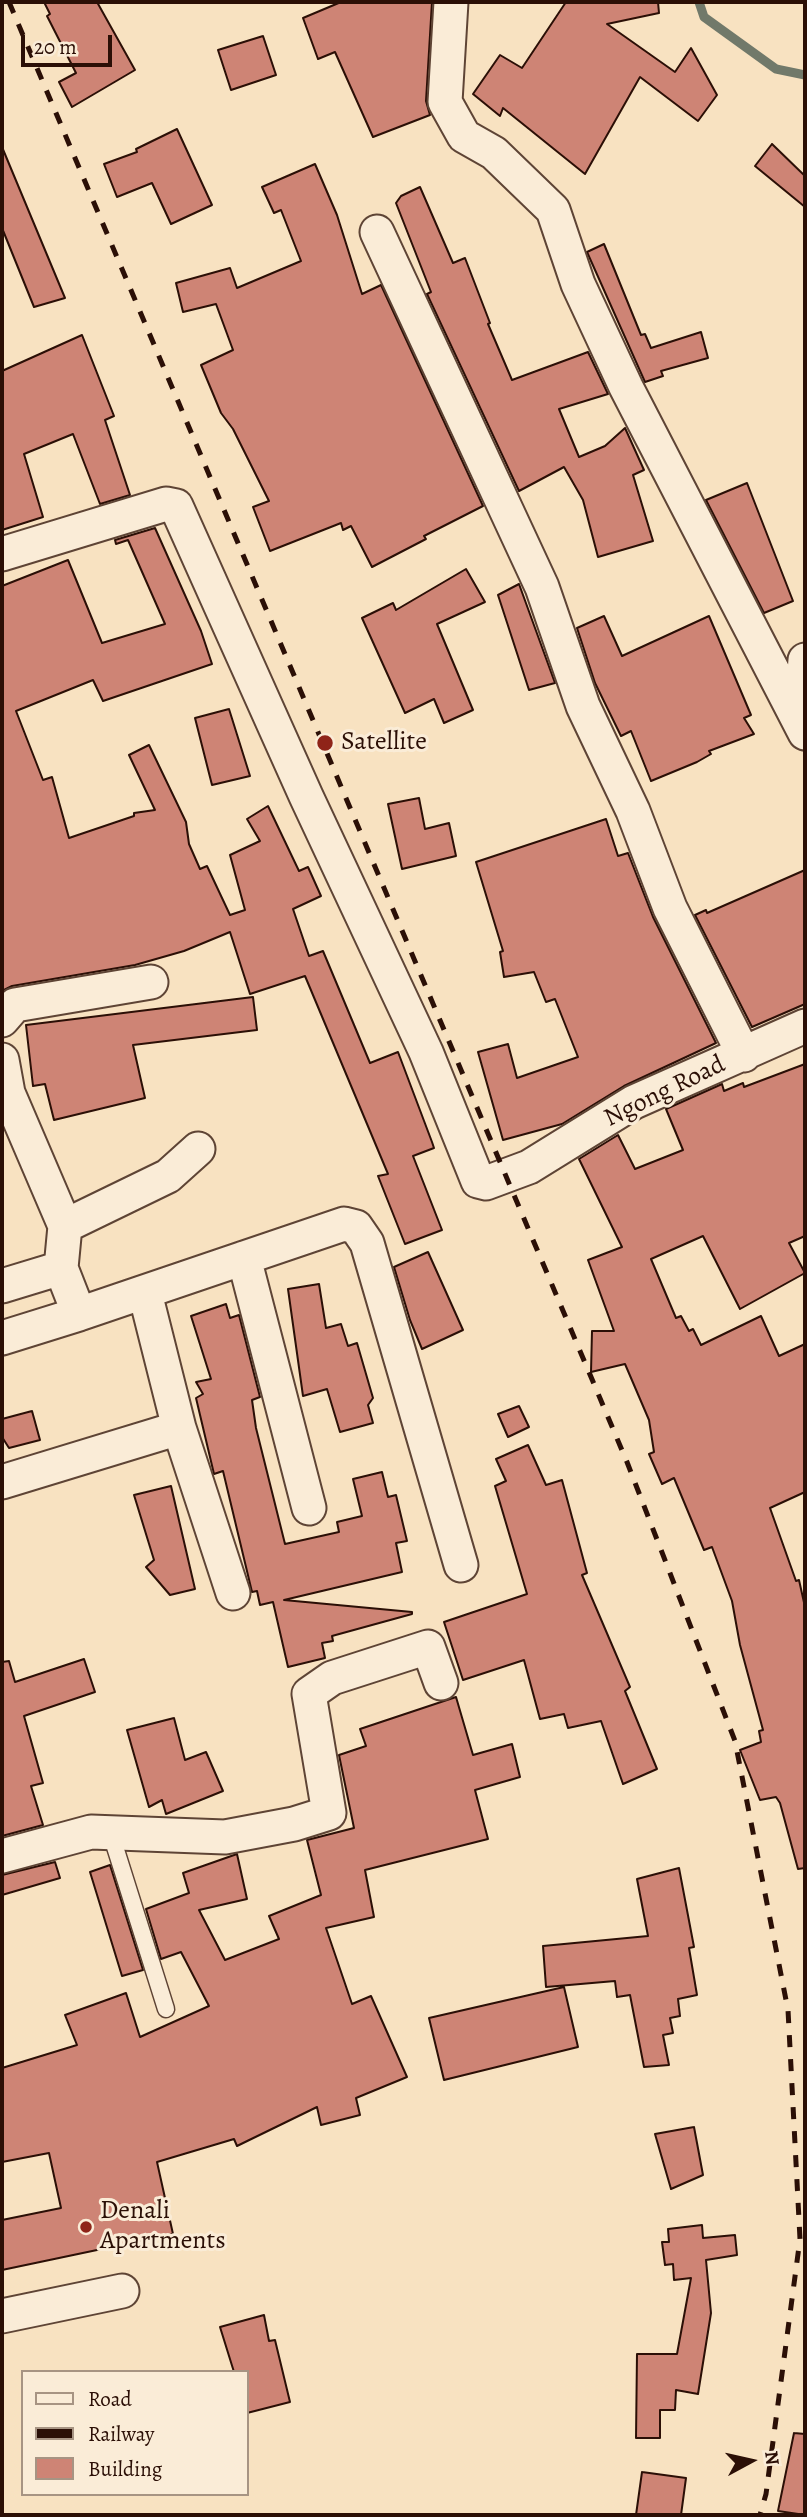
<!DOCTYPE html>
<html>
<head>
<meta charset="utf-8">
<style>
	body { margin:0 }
	#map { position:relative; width:807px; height:2517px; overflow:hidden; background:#f8e2c1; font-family:Alegreya,serif }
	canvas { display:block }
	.frame { position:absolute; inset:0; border:4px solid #2b0f06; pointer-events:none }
	.legend { position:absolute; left:21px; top:2370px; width:228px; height:126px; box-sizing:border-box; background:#faecd7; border:2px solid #a79483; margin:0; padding:9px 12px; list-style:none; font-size:21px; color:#2b0f06 }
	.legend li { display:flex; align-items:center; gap:14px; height:35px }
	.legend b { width:35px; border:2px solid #a79483 }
	.north { position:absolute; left:716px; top:2426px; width:70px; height:70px; -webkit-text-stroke:5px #faecd7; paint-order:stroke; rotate:82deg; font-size:19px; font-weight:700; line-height:28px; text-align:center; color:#2b0f06 }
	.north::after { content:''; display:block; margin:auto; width:24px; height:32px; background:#2b0f06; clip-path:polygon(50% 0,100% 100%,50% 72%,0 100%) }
	.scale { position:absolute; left:21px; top:35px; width:91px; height:32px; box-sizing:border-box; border:4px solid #2b0f06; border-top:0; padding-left:9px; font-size:21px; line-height:24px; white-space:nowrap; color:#2b0f06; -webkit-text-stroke:5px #faecd7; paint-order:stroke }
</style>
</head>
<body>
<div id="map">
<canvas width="807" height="2517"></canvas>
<div class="frame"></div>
<ul class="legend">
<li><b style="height:9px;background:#faecd7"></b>Road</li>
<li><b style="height:9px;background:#2b0f06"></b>Railway</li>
<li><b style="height:19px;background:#ce8475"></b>Building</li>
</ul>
<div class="north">N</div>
<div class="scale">20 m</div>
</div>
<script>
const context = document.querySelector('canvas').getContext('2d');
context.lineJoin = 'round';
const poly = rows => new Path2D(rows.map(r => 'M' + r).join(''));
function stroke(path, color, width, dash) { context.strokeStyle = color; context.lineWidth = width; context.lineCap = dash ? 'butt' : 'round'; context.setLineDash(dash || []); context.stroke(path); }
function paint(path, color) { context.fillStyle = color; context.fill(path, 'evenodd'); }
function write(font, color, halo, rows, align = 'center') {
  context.font = font + ' Alegreya,serif'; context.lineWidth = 6; context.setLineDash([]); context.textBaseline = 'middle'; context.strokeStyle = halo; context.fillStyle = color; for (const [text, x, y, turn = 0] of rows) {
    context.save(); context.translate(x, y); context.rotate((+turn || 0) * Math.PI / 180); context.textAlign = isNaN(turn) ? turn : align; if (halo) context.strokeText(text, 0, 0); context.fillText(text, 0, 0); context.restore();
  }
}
const stream = poly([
	[699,2,704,17,776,69,805,75]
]);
const building = poly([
	[44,2,97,2,135,70,72,107,59,82,76,73,47,16,50,14,44,2],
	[341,2,432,2,426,101,430,115,373,137,335,52,318,59,303,18,341,2],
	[566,2,658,2,659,13,607,24,675,72,691,48,717,95,698,121,640,77,585,174,503,108,500,116,473,94,500,55,522,68,566,2],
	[263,36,276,75,231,90,218,50,263,36],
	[177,129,212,205,171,224,152,183,117,197,104,164,137,152,136,149,177,129],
	[772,144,805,176,805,207,755,166,772,144],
	[2,147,65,298,34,307,2,228,2,147],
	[315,164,337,215,362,294,381,285,483,506,424,536,426,539,372,567,351,526,343,530,341,523,270,551,253,507,269,501,233,429,221,413,201,365,233,350,216,304,183,312,176,283,230,268,237,288,301,261,281,210,274,213,262,187,315,164],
	[420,187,453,263,465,258,490,323,488,324,512,380,588,352,608,394,559,409,579,457,605,446,625,428,644,470,633,475,653,541,598,557,583,500,564,467,519,491,427,294,431,292,396,203,401,196,420,187],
	[604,244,641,335,645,334,651,348,701,332,708,358,661,371,663,376,645,382,587,252,604,244],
	[82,335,114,416,105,420,130,495,100,504,73,434,24,454,43,517,2,530,2,371,82,335],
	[747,483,793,601,764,613,706,500,747,483],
	[155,528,201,631,212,664,103,701,93,680,16,711,43,780,52,777,69,838,134,816,134,813,155,810,129,755,149,745,186,822,189,844,200,869,207,866,230,915,245,910,230,855,260,841,247,819,268,806,299,871,308,867,321,896,293,909,309,956,323,951,370,1063,398,1052,432,1142,434,1148,413,1156,442,1230,405,1244,378,1176,388,1174,305,976,250,994,230,932,184,951,135,965,12,986,2,991,2,586,68,560,102,643,165,624,128,540,116,544,115,540,155,528],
	[466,569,485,602,437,624,473,710,444,723,434,699,405,713,362,618,393,603,396,610,466,569],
	[519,584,555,683,529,690,498,595,519,584],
	[604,616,622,656,709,616,751,715,744,718,754,734,709,751,711,754,697,762,651,781,631,731,621,736,595,683,577,628,604,616],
	[229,709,250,776,212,785,195,718,229,709],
	[419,798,425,829,449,823,456,856,402,869,388,804,419,798],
	[606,819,618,856,628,853,653,917,716,1043,624,1086,562,1124,503,1140,478,1052,508,1044,517,1078,578,1057,555,999,546,1002,534,972,504,977,500,952,503,951,476,862,606,819],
	[805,870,805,1004,752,1027,695,915,706,910,707,913,805,870],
	[253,997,257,1030,133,1045,145,1098,54,1120,45,1084,33,1086,26,1025,253,997],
	[805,1064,805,1236,789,1243,805,1273,740,1309,703,1236,651,1259,676,1318,681,1316,689,1331,693,1329,701,1345,761,1316,779,1356,805,1344,805,1492,770,1508,796,1581,799,1580,805,1607,805,1868,798,1869,780,1803,776,1797,760,1800,740,1750,761,1742,759,1731,763,1730,740,1645,732,1601,712,1547,704,1550,674,1478,662,1484,649,1454,654,1452,649,1420,625,1364,591,1372,592,1331,614,1331,588,1260,622,1247,579,1159,618,1135,635,1169,683,1150,666,1109,722,1084,724,1091,743,1083,744,1087,805,1064],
	[428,1252,463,1330,422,1349,410,1320,394,1267,428,1252],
	[319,1284,326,1328,341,1324,348,1346,357,1343,373,1398,368,1405,373,1423,340,1432,327,1389,303,1396,288,1289,319,1284],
	[226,1304,230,1318,239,1315,260,1397,252,1400,256,1428,285,1544,339,1532,337,1522,362,1516,353,1479,382,1472,388,1497,396,1495,407,1541,396,1543,402,1572,284,1600,412,1612,412,1614,332,1636,333,1641,322,1643,325,1658,288,1667,273,1602,260,1605,257,1591,252,1592,223,1471,214,1474,196,1398,203,1394,196,1382,211,1379,191,1316,226,1304],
	[519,1406,529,1427,508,1437,498,1414,519,1406],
	[32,1411,40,1440,9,1448,2,1437,2,1419,32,1411],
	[528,1445,546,1485,562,1480,587,1573,582,1575,630,1687,625,1691,657,1769,623,1784,601,1721,568,1728,564,1714,540,1719,524,1660,463,1680,444,1622,527,1594,495,1486,506,1481,496,1459,528,1445],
	[171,1486,195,1589,170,1595,146,1567,154,1560,134,1495,171,1486],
	[84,1659,95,1692,24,1716,43,1783,31,1786,43,1825,2,1836,2,1662,9,1661,15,1682,84,1659],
	[456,1697,473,1755,512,1744,520,1777,475,1790,488,1839,365,1870,374,1917,326,1928,352,2004,371,1996,407,2077,356,2098,360,2115,321,2125,317,2107,237,2146,234,2139,157,2162,173,2234,2,2270,2,2220,61,2208,49,2153,2,2162,2,2068,77,2045,65,2015,126,1993,140,2037,209,2006,181,1952,161,1959,146,1909,189,1893,183,1873,237,1854,247,1899,199,1910,225,1960,279,1939,269,1916,321,1895,307,1840,354,1828,339,1755,366,1746,360,1729,456,1697],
	[174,1718,185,1760,206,1752,223,1791,166,1814,162,1800,149,1807,127,1730,174,1718],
	[55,1862,60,1878,2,1895,2,1875,55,1862],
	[110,1865,143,1970,122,1976,90,1872,110,1865],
	[679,1868,694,1947,689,1948,697,1995,678,1999,680,2016,670,2018,673,2033,663,2035,669,2065,644,2067,630,1995,617,1997,615,1981,546,1987,543,1946,648,1936,637,1879,679,1868],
	[564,1987,578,2047,444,2080,429,2018,564,1987],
	[694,2127,703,2175,671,2189,655,2134,694,2127],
	[702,2225,703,2238,735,2235,737,2255,706,2260,711,2313,698,2394,676,2390,675,2410,660,2410,660,2438,636,2438,637,2354,677,2354,691,2278,674,2280,673,2264,665,2265,662,2242,669,2242,668,2229,702,2225],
	[264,2315,269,2341,275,2340,290,2402,247,2413,247,2372,234,2372,220,2327,264,2315],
	[794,2433,805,2434,805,2515,778,2511,794,2433],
	[642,2472,686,2478,681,2515,636,2515,642,2472]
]);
const lane = poly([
	[110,1831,166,2009]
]);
const street = poly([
	[451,2,445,102,464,136,494,153,553,210,578,284,626,387,805,733],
	[377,232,542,587,583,706,633,811,670,908,744,1055],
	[2,554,166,504,176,506,306,796,426,1052,478,1181,486,1183,529,1167,634,1102,805,1026],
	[800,721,805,660],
	[2,1020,15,1005,151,982],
	[2,1060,8,1093,65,1226,61,1268,2,1286],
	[65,1226,168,1176,198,1149],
	[244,1258,309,1508],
	[61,1268,79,1314,344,1224,356,1227,367,1243,461,1565],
	[145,1293,179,1428,233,1593],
	[2,1338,79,1314],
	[2,1482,179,1428],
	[2,1856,91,1832,225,1837,294,1824,329,1813,309,1694,332,1678,428,1647,441,1683],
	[2,2316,122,2291]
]);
const rail = poly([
	[9,2,627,1462,735,1741,788,2010,800,2239,766,2494,760,2515]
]);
const markers = [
	[325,743,9,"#8f2418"],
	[86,2227,7,"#8f2418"]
];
const poiNames = [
	["Satellite",341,743],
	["Denali",100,2212],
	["Apartments",100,2242]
];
const streetNames = [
	["Ngong Road",665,1092,-26]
];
stroke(stream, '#71796a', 9);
paint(building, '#ce8475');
stroke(building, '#2b0f06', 2);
stroke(lane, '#5e4435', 19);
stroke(street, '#5e4435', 37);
stroke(lane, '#faecd7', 16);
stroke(street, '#faecd7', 33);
stroke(rail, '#2b0f06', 5, [12, 12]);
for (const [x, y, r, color] of markers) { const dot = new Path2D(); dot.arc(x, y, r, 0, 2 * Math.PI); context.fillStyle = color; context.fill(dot); stroke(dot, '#faecd7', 2.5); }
write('26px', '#2b0f06', '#faecd7', poiNames, 'left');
write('26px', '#2b0f06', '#faecd7', streetNames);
</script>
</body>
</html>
